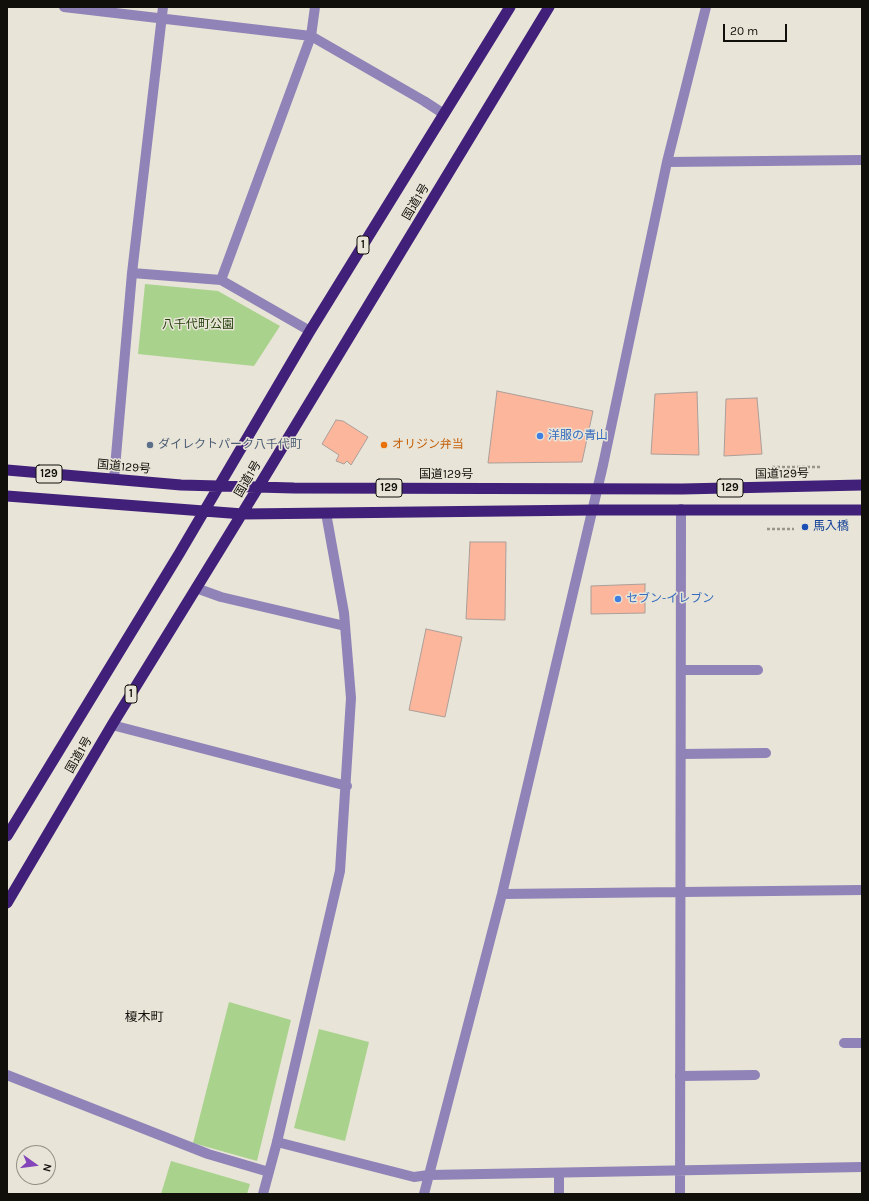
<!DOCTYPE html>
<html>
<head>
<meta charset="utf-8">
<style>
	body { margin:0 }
	#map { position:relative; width:869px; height:1201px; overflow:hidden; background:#e8e4d7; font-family:Karla,sans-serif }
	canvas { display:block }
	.frame { position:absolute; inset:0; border:8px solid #100f0a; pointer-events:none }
	.north { position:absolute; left:16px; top:1145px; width:40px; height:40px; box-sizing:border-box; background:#e8e4d7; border:1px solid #928f85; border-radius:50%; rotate:104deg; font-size:11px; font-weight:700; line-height:16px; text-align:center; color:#100f0a }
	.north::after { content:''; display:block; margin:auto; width:14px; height:18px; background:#8545ba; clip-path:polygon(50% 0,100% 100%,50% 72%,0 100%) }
	.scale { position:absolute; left:723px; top:24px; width:64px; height:18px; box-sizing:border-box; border:2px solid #100f0a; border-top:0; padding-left:5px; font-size:12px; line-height:14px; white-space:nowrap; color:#100f0a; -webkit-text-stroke:3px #e8e4d7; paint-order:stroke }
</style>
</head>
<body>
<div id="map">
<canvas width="869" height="1201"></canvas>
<div class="frame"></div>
<div class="north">N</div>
<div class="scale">20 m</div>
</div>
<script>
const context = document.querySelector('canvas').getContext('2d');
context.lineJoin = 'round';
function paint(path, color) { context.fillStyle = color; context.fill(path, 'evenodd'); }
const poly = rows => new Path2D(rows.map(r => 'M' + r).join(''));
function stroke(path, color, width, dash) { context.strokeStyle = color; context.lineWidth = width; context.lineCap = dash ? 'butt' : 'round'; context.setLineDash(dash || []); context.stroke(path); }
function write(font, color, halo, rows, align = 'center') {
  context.font = font + ' Karla,"Noto Sans JP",sans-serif'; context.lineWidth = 3; context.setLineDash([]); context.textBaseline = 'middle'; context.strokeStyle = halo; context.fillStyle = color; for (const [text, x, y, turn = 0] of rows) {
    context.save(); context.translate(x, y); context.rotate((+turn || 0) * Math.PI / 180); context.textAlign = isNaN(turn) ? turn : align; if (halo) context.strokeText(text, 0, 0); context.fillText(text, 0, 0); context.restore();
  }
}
const green = poly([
	[145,284,218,291,280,326,254,366,138,354],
	[229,1002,291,1020,257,1161,193,1143],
	[319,1029,369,1042,345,1141,294,1128],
	[171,1161,250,1184,247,1194,161,1194]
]);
const building = poly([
	[497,391,593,411,582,462,488,463,497,391],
	[697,392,699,455,651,454,655,394,697,392],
	[757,398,762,454,724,456,726,399,757,398],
	[336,420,343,421,368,437,351,465,347,461,344,464,336,461,339,455,322,444,336,420],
	[470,542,506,542,505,620,466,619,470,542],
	[645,584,645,613,591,614,591,586,645,584],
	[426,629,462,637,445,717,409,710,426,629]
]);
const path = poly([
	[772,467,821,467],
	[767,529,794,529]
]);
const service = poly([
	[682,670,758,670],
	[682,754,766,753],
	[844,1043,862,1043],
	[680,1076,755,1075],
	[277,1142,414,1177,429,1175],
	[559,1194,559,1173]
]);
const minor = poly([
	[64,7,311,36,424,101,444,114],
	[667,162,862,160],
	[132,273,221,280,310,331],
	[221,280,311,36],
	[114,479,132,273,163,7],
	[196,588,221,597,345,626],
	[112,725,347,786],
	[502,894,862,890],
	[7,1075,208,1154,269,1172],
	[429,1175,862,1167],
	[263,1194,277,1142,340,871,351,698,344,613,326,513],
	[424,1194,502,894,603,465,667,162,706,7],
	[680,1194,681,509]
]);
const tertiary = poly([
	[311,36,315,7]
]);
const trunk = poly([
	[7,470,181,485,294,488,682,489,862,485],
	[7,496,243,514,592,510,862,510],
	[7,836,179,554,310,331,510,7],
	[7,903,112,725,259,486,549,7]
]);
const markers = [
	[540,436,4,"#3f7fe0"],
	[150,445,4,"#5c6f8a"],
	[384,445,4,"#e8710a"],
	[805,527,4,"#1a4fb4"],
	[618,599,4,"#3f7fe0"]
];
const shields = [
	[363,245,12],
	[49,474,26],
	[389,488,26],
	[730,488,26],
	[131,694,12]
];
const shieldNames = [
	["1",363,245],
	["129",49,474],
	["129",389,488],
	["129",730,488],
	["1",131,694]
];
const streetNames = [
	["国道1号",416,202,-59],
	["国道129号",124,467,5],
	["国道129号",782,474,-1],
	["国道129号",446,475],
	["国道1号",248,479,-59],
	["国道1号",79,755,-60]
];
const parkNames = [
	["八千代町公園",198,325]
];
const shopNames = [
	["洋服の青山",548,436],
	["セブン-イレブン",626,599]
];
const serviceNames = [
	["ダイレクトパーク八千代町",158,445]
];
const foodNames = [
	["オリジン弁当",392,445]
];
const transitNames = [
	["馬入橋",813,527]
];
const neighbourhoodNames = [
	["榎木町",144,1017]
];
paint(green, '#a9d38d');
paint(building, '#fcb69c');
stroke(building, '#ab9e99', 1);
stroke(path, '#98958b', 2.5, [3, 2]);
stroke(service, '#8f83b7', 10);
stroke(minor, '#8f83b7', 10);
stroke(tertiary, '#8f83b7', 10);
stroke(trunk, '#41207a', 11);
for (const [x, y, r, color] of markers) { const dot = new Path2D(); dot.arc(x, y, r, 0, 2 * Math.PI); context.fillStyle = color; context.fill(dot); stroke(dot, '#e8e4d7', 1.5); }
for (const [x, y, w] of shields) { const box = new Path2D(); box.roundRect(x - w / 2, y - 9, w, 18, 3); context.fillStyle = '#e8e4d7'; context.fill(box); stroke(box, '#100f0a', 1); }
write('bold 11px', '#100f0a', null, shieldNames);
write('12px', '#100f0a', '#e8e4d7', streetNames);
write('12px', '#243f0a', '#e8e4d7', parkNames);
write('12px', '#366cbe', '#e8e4d7', shopNames, 'left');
write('12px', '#4e5e75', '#e8e4d7', serviceNames, 'left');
write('12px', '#c56008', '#e8e4d7', foodNames, 'left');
write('12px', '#164399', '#e8e4d7', transitNames, 'left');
write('13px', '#100f0a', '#e8e4d7', neighbourhoodNames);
</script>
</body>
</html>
